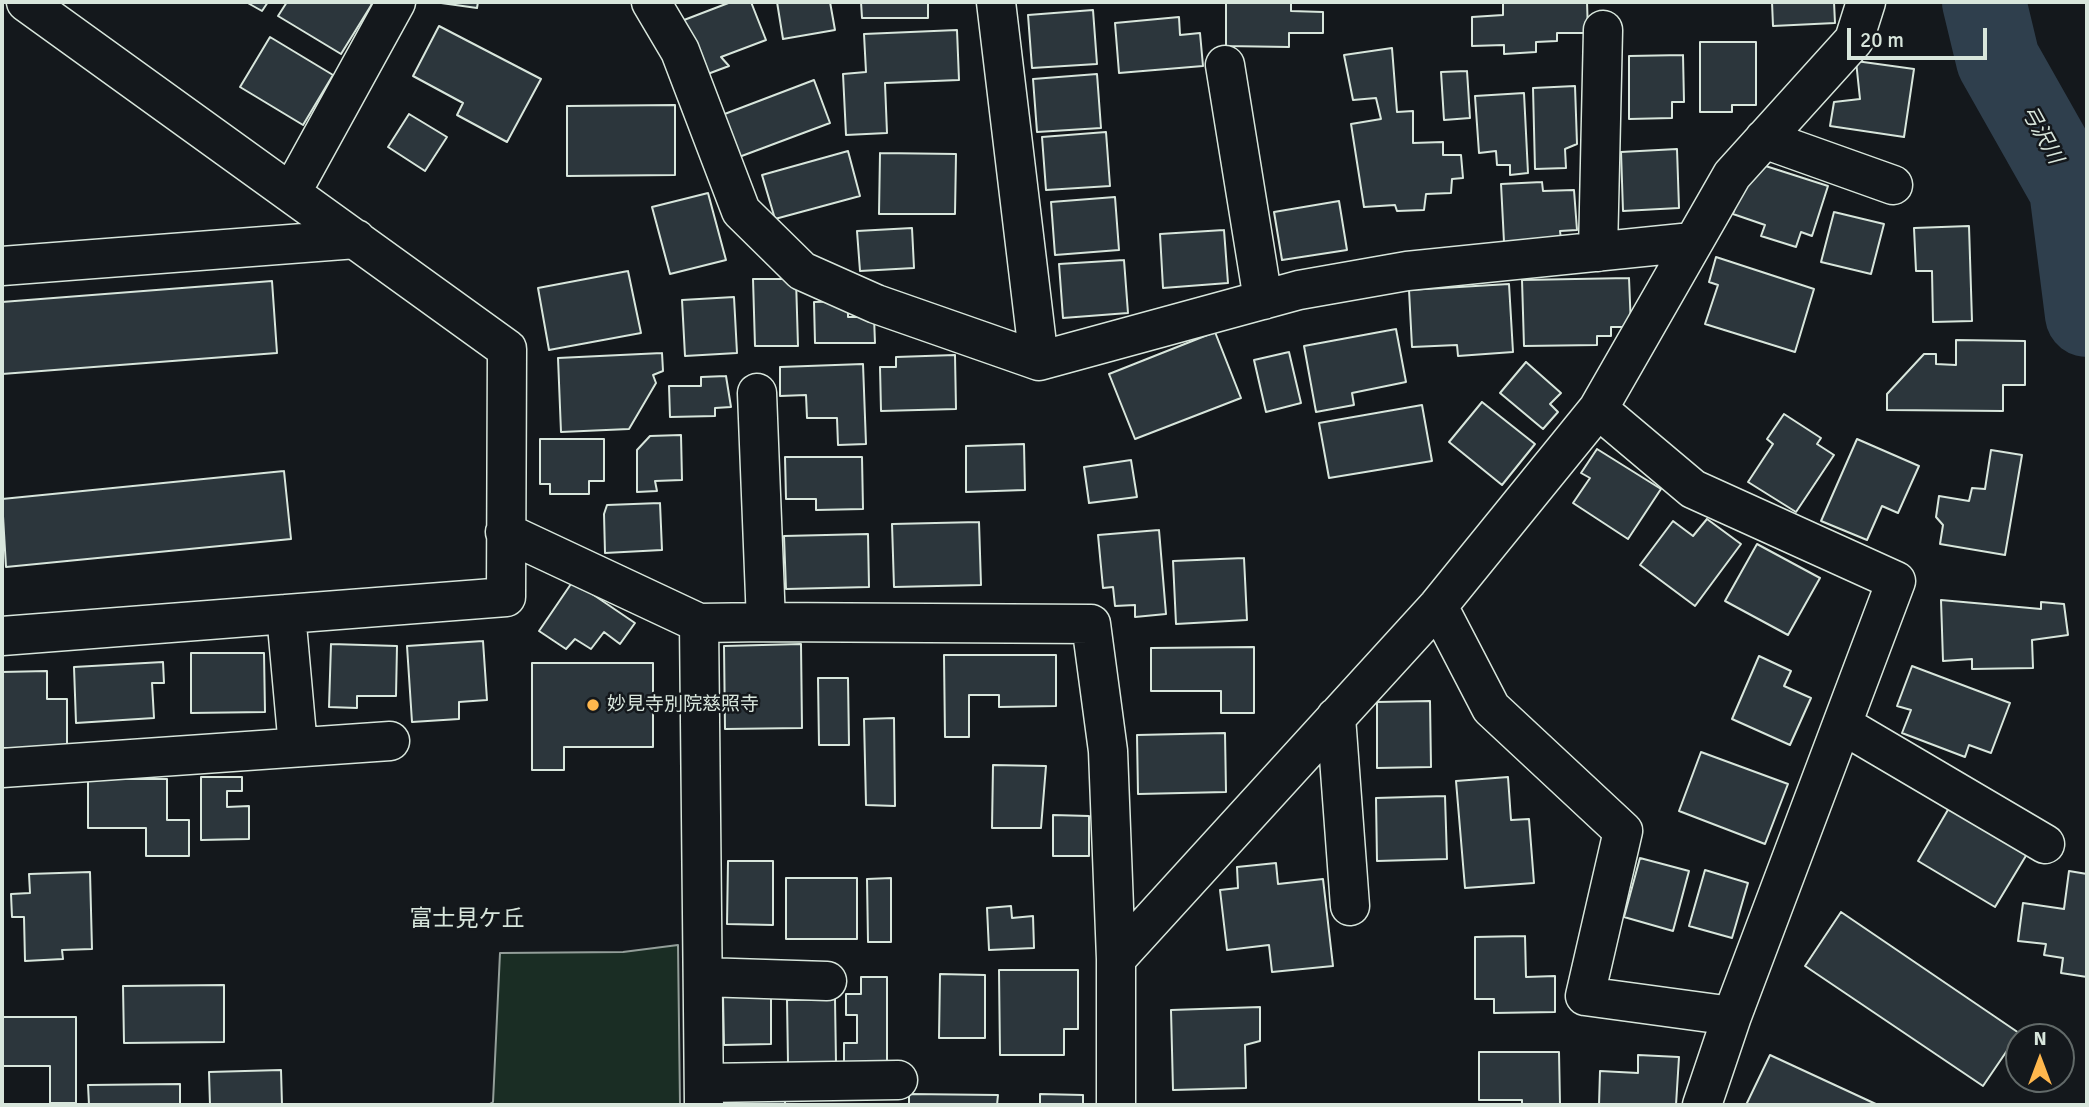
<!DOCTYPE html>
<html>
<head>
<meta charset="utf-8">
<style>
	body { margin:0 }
	#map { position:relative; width:2089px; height:1107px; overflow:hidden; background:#14181c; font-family:Signika,sans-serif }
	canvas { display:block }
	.frame { position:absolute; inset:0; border:4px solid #d8e6dc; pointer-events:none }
	.north { position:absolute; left:2005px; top:1023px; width:70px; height:70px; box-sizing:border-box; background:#14181c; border:2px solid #626a69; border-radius:50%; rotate:0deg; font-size:19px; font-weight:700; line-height:28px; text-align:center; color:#d8e6dc }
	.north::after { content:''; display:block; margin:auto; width:24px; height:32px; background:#ffb74d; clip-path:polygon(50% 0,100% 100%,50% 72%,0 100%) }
	.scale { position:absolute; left:1847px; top:28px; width:140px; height:32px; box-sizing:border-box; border:4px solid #d8e6dc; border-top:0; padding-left:9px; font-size:21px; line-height:24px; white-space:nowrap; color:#d8e6dc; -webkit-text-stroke:5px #14181c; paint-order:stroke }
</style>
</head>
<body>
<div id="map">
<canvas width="2089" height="1107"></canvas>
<div class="frame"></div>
<div class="north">N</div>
<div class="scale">20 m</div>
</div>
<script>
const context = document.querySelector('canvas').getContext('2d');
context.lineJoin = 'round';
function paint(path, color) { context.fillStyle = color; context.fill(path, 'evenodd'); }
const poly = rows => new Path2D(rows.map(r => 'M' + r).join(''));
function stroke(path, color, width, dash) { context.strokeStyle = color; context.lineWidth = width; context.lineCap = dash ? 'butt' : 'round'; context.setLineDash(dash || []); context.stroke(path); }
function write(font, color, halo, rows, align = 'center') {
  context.font = font + ' Signika,"Noto Sans JP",sans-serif'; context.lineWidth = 5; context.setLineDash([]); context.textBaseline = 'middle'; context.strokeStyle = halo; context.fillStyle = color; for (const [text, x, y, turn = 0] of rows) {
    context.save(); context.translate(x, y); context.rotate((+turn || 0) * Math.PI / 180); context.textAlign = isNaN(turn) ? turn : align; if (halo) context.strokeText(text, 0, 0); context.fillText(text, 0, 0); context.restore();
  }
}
const green = poly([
	[678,945,680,1105,488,1105,493,1102,500,953,623,952,678,945]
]);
const river = poly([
	[1984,2,1998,60,2071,189,2087,315]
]);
const building = poly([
	[246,2,268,2,262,11,246,2],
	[287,2,368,2,372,4,341,54,278,16,287,2],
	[434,2,478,2,477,8,434,2],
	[731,2,751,2,766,40,721,57,729,66,705,75,684,20,731,2],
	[777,2,830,2,835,30,783,39,777,2],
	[861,2,928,2,928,18,862,18,861,2],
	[1291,2,1291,11,1323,12,1323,33,1289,33,1289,47,1226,46,1226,3,1291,2],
	[1503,2,1587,2,1588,33,1557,33,1557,41,1536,42,1536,52,1504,54,1504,45,1472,46,1472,17,1503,15,1503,2],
	[1772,2,1834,2,1835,23,1773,26,1772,2],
	[1093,10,1097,64,1032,68,1028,15,1093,10],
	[1179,17,1180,35,1200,33,1203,66,1119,73,1115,23,1179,17],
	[439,26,541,79,507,142,457,115,463,103,413,76,439,26],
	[957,30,959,80,885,83,887,133,846,135,843,74,866,72,864,34,957,30],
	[270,37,333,75,303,125,240,87,270,37],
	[1700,42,1756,42,1756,105,1732,105,1732,112,1700,112,1700,42],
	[1392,48,1397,112,1413,111,1413,143,1443,142,1443,155,1461,155,1463,178,1452,179,1451,193,1426,194,1424,210,1397,211,1395,205,1364,207,1351,124,1381,119,1376,98,1353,100,1344,55,1392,48],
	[1683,55,1684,102,1672,102,1672,118,1629,119,1629,56,1683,55],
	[1856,61,1914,69,1904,137,1830,126,1834,102,1860,99,1856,61],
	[1467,71,1470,118,1444,120,1441,72,1467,71],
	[1097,74,1101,128,1037,132,1033,79,1097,74],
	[814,80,830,123,739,157,722,115,814,80],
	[1575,86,1577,144,1565,149,1566,168,1535,169,1533,88,1575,86],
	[1524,93,1528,173,1510,175,1510,165,1497,165,1496,151,1479,153,1475,96,1524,93],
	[675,105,675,175,567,176,567,106,675,105],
	[409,114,447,137,425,171,388,147,409,114],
	[1106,132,1110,186,1046,190,1042,137,1106,132],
	[1677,149,1679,208,1623,211,1621,152,1677,149],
	[848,151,860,196,775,219,762,175,848,151],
	[880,153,956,154,955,214,879,214,880,153],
	[1750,161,1828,186,1812,236,1801,232,1796,247,1761,236,1765,225,1733,214,1750,161],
	[1542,182,1543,191,1574,190,1577,230,1560,231,1561,239,1504,242,1501,184,1542,182],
	[708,193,726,260,670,274,652,207,708,193],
	[1115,197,1119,250,1055,255,1051,202,1115,197],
	[1339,201,1347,250,1282,260,1274,212,1339,201],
	[1834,212,1884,224,1871,274,1821,262,1834,212],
	[1969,226,1972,321,1933,322,1932,271,1916,271,1914,228,1969,226],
	[912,228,914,268,860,271,857,231,912,228],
	[1224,230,1228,283,1163,288,1160,234,1224,230],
	[1716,257,1814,289,1795,352,1705,324,1718,285,1709,282,1716,257],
	[1124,260,1128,313,1063,318,1059,264,1124,260],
	[628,271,641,333,549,350,538,288,628,271],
	[1629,278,1631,327,1611,327,1611,336,1597,336,1597,345,1524,346,1522,280,1629,278],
	[753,279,796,279,798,346,755,346,753,279],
	[272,281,277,353,2,374,2,302,272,281],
	[1509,284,1513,352,1458,356,1457,345,1412,347,1409,290,1509,284],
	[734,297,737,353,685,356,682,300,734,297],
	[848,301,848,317,874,317,875,343,815,343,814,302,848,301],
	[1396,329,1406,382,1352,393,1354,405,1316,412,1304,346,1396,329],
	[1215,332,1241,398,1135,439,1109,374,1215,332],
	[1956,340,2025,341,2025,385,2003,385,2003,411,1887,410,1887,394,1924,354,1936,354,1936,364,1956,365,1956,340],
	[1289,352,1301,403,1266,412,1254,360,1289,352],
	[662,353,663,371,653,375,656,383,629,429,561,432,558,358,662,353],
	[955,355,956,409,881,411,880,367,896,367,896,357,955,355],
	[1526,362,1561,393,1550,404,1558,412,1543,429,1500,393,1526,362],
	[863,364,866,444,838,445,837,418,807,418,806,395,780,396,780,367,863,364],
	[726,376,731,407,715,408,715,416,670,417,669,386,701,386,701,377,726,376],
	[1482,402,1535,444,1502,485,1449,442,1482,402],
	[1422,405,1432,461,1329,478,1319,423,1422,405],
	[1784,414,1821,438,1817,444,1834,455,1796,512,1748,482,1773,444,1767,439,1784,414],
	[681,435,682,480,655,481,657,491,637,492,637,450,650,436,681,435],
	[540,439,604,439,604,481,589,481,589,494,550,494,550,484,540,484,540,439],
	[1857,439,1919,466,1898,513,1882,506,1867,540,1821,521,1857,439],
	[1024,444,1025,490,966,492,966,446,1024,444],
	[1597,449,1661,489,1628,539,1573,503,1590,478,1581,473,1597,449],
	[1991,450,2022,455,2005,555,1940,544,1943,525,1936,517,1939,496,1969,501,1972,488,1985,489,1991,450],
	[785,457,862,457,863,509,816,510,816,499,786,499,785,457],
	[1131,460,1137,497,1089,503,1084,467,1131,460],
	[284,471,291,539,6,567,2,499,284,471],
	[660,503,662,550,605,553,604,514,607,505,660,503],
	[1707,519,1741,544,1695,606,1640,565,1673,521,1693,536,1707,519],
	[979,522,981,585,894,587,892,524,979,522],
	[1159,530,1166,614,1135,617,1135,605,1115,606,1113,587,1103,588,1098,535,1159,530],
	[868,534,869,587,786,589,784,536,868,534],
	[1757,544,1820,578,1788,635,1725,601,1757,544],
	[1244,558,1247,620,1176,624,1173,561,1244,558],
	[573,581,635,623,620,644,604,632,591,649,575,639,566,649,539,631,573,581],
	[1941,600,2041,609,2041,602,2064,604,2068,635,2032,640,2033,668,1972,669,1972,659,1943,661,1941,600],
	[483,641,487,700,459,702,459,719,412,722,407,646,483,641],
	[331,644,397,646,396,696,357,696,357,708,329,707,331,644],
	[801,644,802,728,725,729,724,646,801,644],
	[1254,647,1254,713,1221,713,1221,691,1151,691,1151,648,1254,647],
	[191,653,264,653,265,712,191,713,191,653],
	[944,655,1056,655,1056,706,999,707,999,695,969,695,969,737,945,737,944,655],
	[1759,656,1791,671,1784,686,1811,698,1790,745,1732,719,1759,656],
	[163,662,164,683,152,683,154,718,76,723,74,667,163,662],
	[532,663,653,663,653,747,564,747,564,770,532,770,532,663],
	[1912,666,2010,703,1991,753,1969,745,1965,757,1902,733,1911,710,1897,706,1912,666],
	[47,671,47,699,67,699,67,748,2,748,2,672,47,671],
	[818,678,848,678,849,745,819,745,818,678],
	[1430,701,1431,767,1377,768,1377,702,1430,701],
	[894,718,895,806,866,805,864,719,894,718],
	[1225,733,1226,792,1138,794,1137,735,1225,733],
	[1701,752,1788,784,1765,844,1679,811,1701,752],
	[993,765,1046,766,1041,828,992,828,993,765],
	[201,777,242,777,242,791,227,791,227,807,249,806,249,839,201,840,201,777],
	[1508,777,1511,820,1529,819,1534,883,1465,888,1456,781,1508,777],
	[88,779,167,779,167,820,189,820,189,856,146,856,146,828,88,828,88,779],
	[1445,796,1447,859,1377,861,1376,798,1445,796],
	[1949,808,2027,854,1995,907,1918,861,1949,808],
	[1053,815,1089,816,1089,856,1053,856,1053,815],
	[1640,858,1689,871,1673,931,1624,917,1640,858],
	[728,861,773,861,773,925,727,924,728,861],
	[1276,863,1278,884,1323,879,1333,966,1272,972,1269,945,1227,950,1220,890,1238,888,1237,867,1276,863],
	[1705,870,1748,883,1732,938,1689,926,1705,870],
	[2069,871,2087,874,2087,977,2061,973,2063,958,2044,955,2046,944,2018,941,2023,903,2064,909,2069,871],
	[90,872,92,949,62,950,63,959,25,961,24,917,12,917,11,894,30,893,29,874,90,872],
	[786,878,857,878,857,939,786,939,786,878],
	[891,878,891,942,868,942,867,879,891,878],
	[1011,906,1012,918,1033,916,1034,948,989,950,987,908,1011,906],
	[1841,912,2019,1033,1983,1086,1805,966,1841,912],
	[1525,936,1526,977,1555,976,1555,1012,1494,1013,1494,999,1475,999,1475,937,1525,936],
	[999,970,1078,970,1078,1029,1064,1029,1064,1055,1000,1055,999,970],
	[940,974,985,975,985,1038,939,1038,940,974],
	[861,977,887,977,887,1063,844,1063,844,1043,857,1043,857,1015,846,1015,846,994,861,994,861,977],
	[224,985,224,1042,124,1043,123,986,224,985],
	[771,996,771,1044,724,1045,723,997,771,996],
	[835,999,836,1063,788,1063,787,1000,835,999],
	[1260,1007,1260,1041,1245,1045,1246,1088,1173,1090,1171,1010,1260,1007],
	[2,1017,76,1017,76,1103,50,1103,50,1066,2,1066,2,1017],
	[1479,1052,1559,1052,1560,1105,1522,1105,1522,1100,1479,1100,1479,1052],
	[1638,1055,1679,1057,1676,1105,1599,1105,1600,1071,1638,1073,1638,1055],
	[1770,1055,1878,1105,1746,1105,1770,1055],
	[281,1070,282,1105,210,1105,209,1072,281,1070],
	[180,1084,180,1105,89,1105,88,1085,180,1084],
	[909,1094,998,1095,997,1105,909,1105,909,1094],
	[1040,1094,1083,1095,1083,1105,1040,1105,1040,1094],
	[785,1098,785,1105,724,1105,723,1099,785,1098]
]);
const street = poly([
	[651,2,680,51,741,211,802,271,876,304,1039,361,1299,290,1407,271,1692,242],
	[996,2,1039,361],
	[1225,65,1263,300],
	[1764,139,1893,185],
	[291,193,396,2],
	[1598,252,1603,30],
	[2,266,356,239],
	[1598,409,1693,489,1896,581,1732,1016],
	[505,532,699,623,766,622,757,393],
	[1438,606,1491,708,1623,831,1585,996,1732,1016,1702,1105],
	[286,614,298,747],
	[766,622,1091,624,1108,751,1116,959,1116,1105],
	[699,623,704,1105],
	[2,636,506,597,507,349,26,2],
	[1336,717,1350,906],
	[1843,725,2045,844],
	[2,768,390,741],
	[1116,959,1438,606,1598,409,1732,175,1854,40,1866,2],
	[703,977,827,981],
	[704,1083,898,1080]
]);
const markers = [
	[593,705,7,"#ffb74d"]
];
const poiNames = [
	["妙見寺別院慈照寺",607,705]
];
const waterNames = [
	["弓沢川",2041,135,61]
];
const quarterNames = [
	["富士見ケ丘",467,920]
];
paint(green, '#1a2d24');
stroke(green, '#939e99', 2);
stroke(river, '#2f3f4d', 84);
paint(building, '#2c363c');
stroke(building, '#d8e6dc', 2);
stroke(street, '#d8e6dc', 41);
stroke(street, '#14181c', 38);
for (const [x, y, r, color] of markers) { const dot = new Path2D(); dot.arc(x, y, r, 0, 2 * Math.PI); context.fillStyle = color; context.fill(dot); stroke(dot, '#14181c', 2.5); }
write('19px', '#d8e6dc', '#14181c', poiNames, 'left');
write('italic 21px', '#d8e6dc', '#14181c', waterNames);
write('23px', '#d8e6dc', '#14181c', quarterNames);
</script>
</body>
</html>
